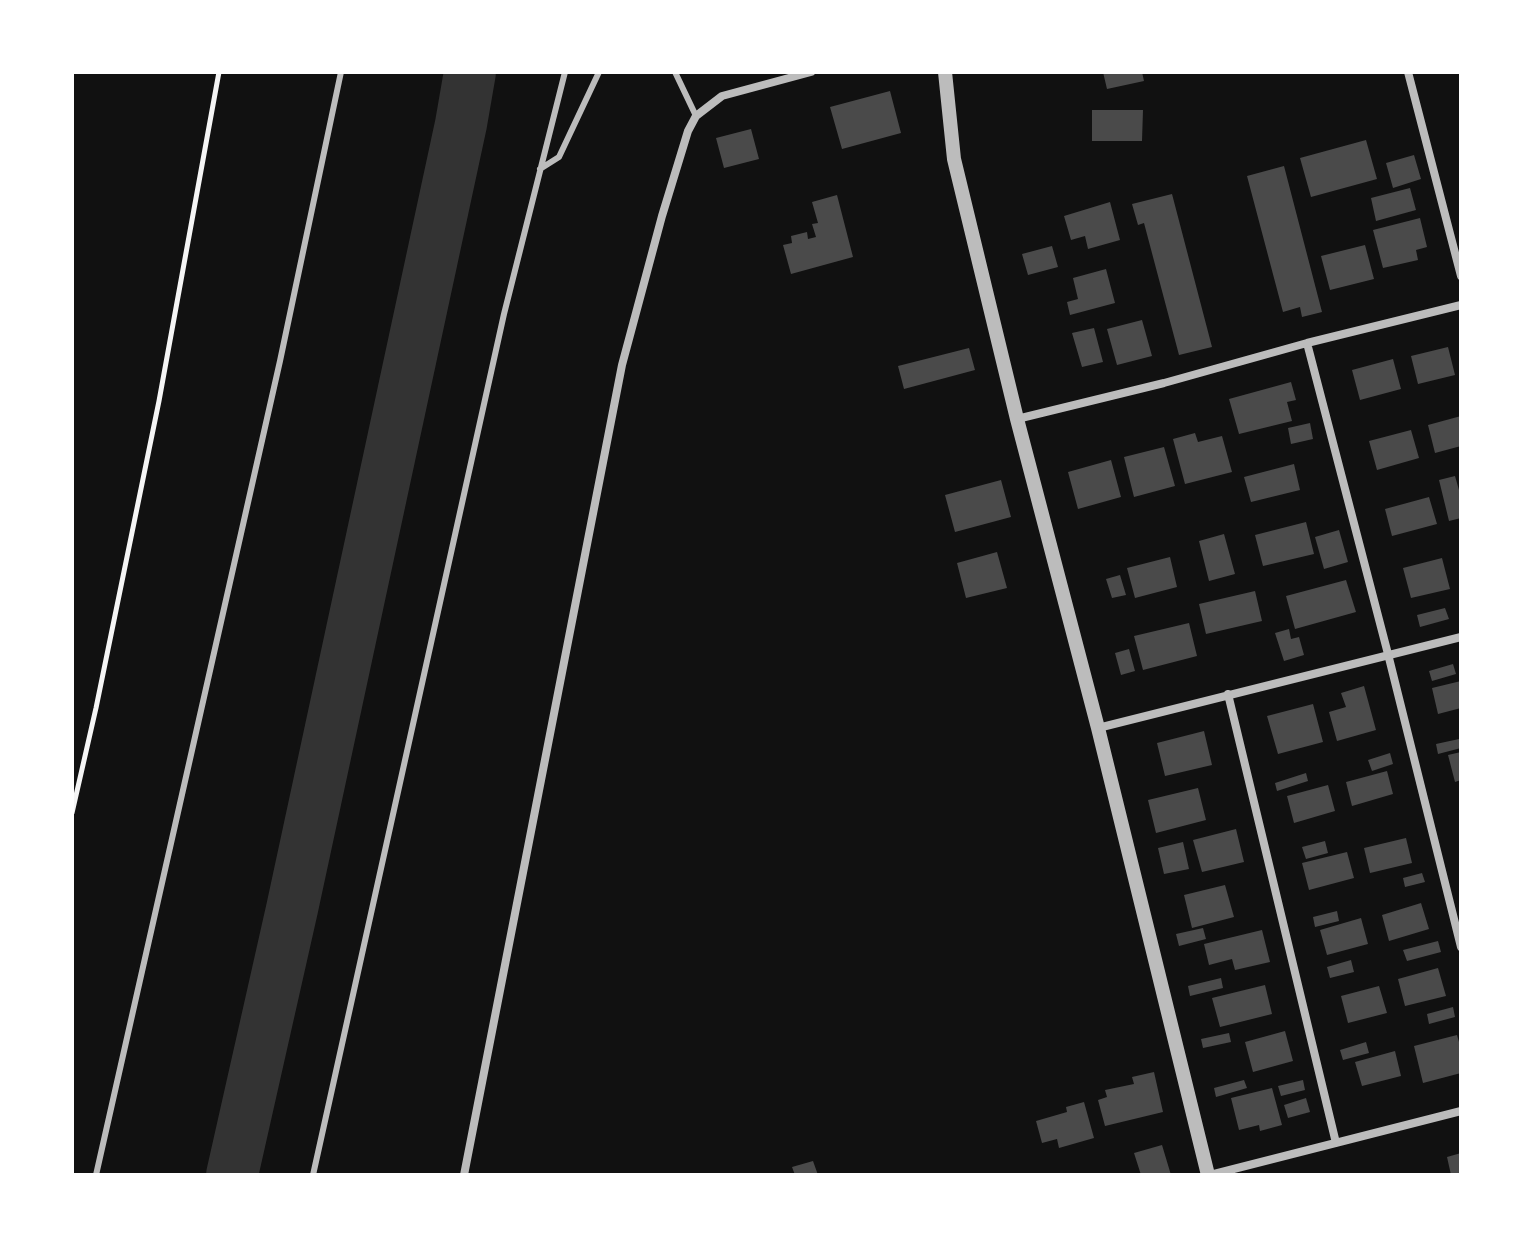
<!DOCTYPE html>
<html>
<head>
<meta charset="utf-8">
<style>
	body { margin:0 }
	#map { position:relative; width:1533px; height:1247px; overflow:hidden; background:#111; font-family:"Fira Sans Condensed",sans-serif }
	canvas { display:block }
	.frame { position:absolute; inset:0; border:74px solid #fff; pointer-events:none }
</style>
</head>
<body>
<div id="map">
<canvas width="1533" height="1247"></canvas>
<div class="frame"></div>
</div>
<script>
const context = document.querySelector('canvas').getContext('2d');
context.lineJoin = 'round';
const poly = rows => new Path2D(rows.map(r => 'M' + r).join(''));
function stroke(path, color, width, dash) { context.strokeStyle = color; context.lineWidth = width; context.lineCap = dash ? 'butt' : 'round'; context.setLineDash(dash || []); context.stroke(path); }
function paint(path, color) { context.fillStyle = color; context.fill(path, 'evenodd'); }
const river = poly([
	[232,1175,292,909,461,124,470,72]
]);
const building = poly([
	[1103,72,1142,72,1144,81,1107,89],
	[890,91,901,133,842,149,830,107],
	[1092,110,1143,110,1142,141,1092,141],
	[751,129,759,159,724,168,716,138],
	[1366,140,1377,179,1311,197,1300,158],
	[1414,155,1421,179,1393,188,1386,163],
	[1284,166,1322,312,1302,317,1300,307,1283,312,1247,176],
	[1410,188,1416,210,1376,221,1371,198],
	[1172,194,1212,347,1179,355,1144,223,1138,225,1132,204],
	[837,195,853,257,791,274,783,245,792,243,791,236,807,232,808,239,816,237,812,224,818,223,812,202],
	[1110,202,1120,240,1088,249,1085,236,1071,240,1064,216],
	[1420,218,1427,247,1416,250,1418,260,1383,268,1373,230],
	[1365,245,1374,279,1330,290,1321,256],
	[1052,246,1058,267,1028,275,1022,254],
	[1106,269,1115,303,1070,315,1067,302,1078,299,1073,278],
	[1142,320,1152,356,1117,365,1107,329],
	[1094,328,1103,362,1082,367,1072,333],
	[1448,347,1455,375,1418,384,1411,356],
	[969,348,975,370,904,389,898,366],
	[1393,359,1401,389,1360,400,1352,370],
	[1291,382,1296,400,1287,402,1292,421,1239,434,1229,399],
	[1461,416,1461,446,1435,453,1428,425],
	[1310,423,1313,439,1291,444,1288,428],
	[1411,430,1419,458,1377,470,1369,441],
	[1195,433,1198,442,1222,436,1232,472,1185,484,1173,439],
	[1164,447,1175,486,1134,497,1124,457],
	[1111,460,1121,497,1078,509,1068,472],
	[1294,464,1300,490,1251,502,1244,477],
	[1455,476,1459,490,1461,489,1461,518,1449,521,1439,480],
	[1001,480,1011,517,955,532,945,495],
	[1429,497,1437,524,1392,536,1385,509],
	[1306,522,1314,554,1263,566,1255,535],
	[1339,530,1348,562,1324,569,1315,537],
	[1224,534,1235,574,1209,581,1199,541],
	[997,552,1007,588,966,598,957,563],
	[1170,557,1177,587,1135,598,1127,568],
	[1442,558,1450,589,1411,598,1403,568],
	[1120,575,1126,595,1112,598,1106,579],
	[1346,580,1356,612,1295,629,1286,596],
	[1255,591,1262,621,1206,634,1199,604],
	[1445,608,1449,619,1420,627,1417,615],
	[1189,623,1197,656,1143,670,1134,636],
	[1289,629,1291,639,1299,637,1304,655,1284,661,1275,633],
	[1129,649,1135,671,1121,675,1115,653],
	[1453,664,1456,674,1432,681,1429,671],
	[1461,681,1461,708,1438,714,1432,688],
	[1364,686,1376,730,1337,741,1329,712,1346,707,1341,693],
	[1313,704,1323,742,1278,754,1267,716],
	[1204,731,1212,765,1165,776,1157,743],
	[1459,739,1461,748,1438,754,1436,744],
	[1461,752,1461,780,1455,782,1448,755],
	[1390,753,1393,764,1372,771,1368,760],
	[1387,771,1393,794,1352,806,1346,782],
	[1306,773,1308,781,1277,791,1275,783],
	[1328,785,1335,811,1294,823,1287,796],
	[1198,788,1206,820,1156,833,1148,800],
	[1236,829,1244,862,1202,872,1193,840],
	[1406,838,1412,863,1370,873,1364,848],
	[1325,841,1328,853,1306,859,1302,847],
	[1183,842,1189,869,1164,874,1158,848],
	[1347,852,1354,878,1309,890,1302,863],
	[1422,873,1425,882,1405,887,1403,878],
	[1225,885,1234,917,1192,928,1184,895],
	[1421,903,1429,929,1389,941,1382,915],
	[1337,911,1339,921,1315,927,1313,917],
	[1361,918,1368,944,1327,955,1320,930],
	[1203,928,1206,939,1179,946,1176,934],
	[1262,930,1270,962,1235,970,1232,959,1209,965,1204,944],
	[1438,941,1441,952,1407,961,1403,950],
	[1351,960,1354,972,1330,978,1327,967],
	[1438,968,1446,996,1405,1006,1398,979],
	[1221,978,1223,988,1190,996,1188,986],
	[1265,985,1272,1014,1220,1027,1212,998],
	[1379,986,1387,1013,1348,1023,1341,996],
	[1453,1007,1455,1017,1429,1024,1427,1014],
	[1285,1031,1293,1061,1253,1072,1245,1042],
	[1229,1033,1231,1042,1203,1048,1201,1039],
	[1457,1035,1461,1049,1461,1073,1423,1083,1414,1046],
	[1366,1042,1369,1053,1343,1060,1340,1050],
	[1395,1051,1401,1076,1362,1086,1355,1062],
	[1154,1072,1163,1112,1105,1126,1098,1100,1107,1097,1105,1090,1134,1084,1132,1077],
	[1244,1080,1247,1088,1216,1097,1214,1088],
	[1303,1080,1305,1090,1281,1096,1278,1086],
	[1272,1088,1282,1125,1260,1131,1259,1125,1239,1130,1231,1098],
	[1306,1098,1310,1112,1288,1118,1284,1105],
	[1084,1102,1094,1138,1059,1148,1057,1139,1042,1143,1036,1121,1067,1112,1066,1107],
	[1162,1145,1171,1175,1141,1175,1134,1153],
	[1461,1153,1461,1175,1451,1175,1447,1157],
	[813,1161,818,1175,795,1175,792,1167]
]);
const path = poly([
	[72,813,96,708,159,401,219,72]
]);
const service = poly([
	[675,72,696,116],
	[540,169,559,157,599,72],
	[96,1175,280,361,341,72],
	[313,1175,504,314,565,72]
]);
const minor = poly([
	[1408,72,1461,276],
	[1307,343,1388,654,1461,947],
	[1017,419,1164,383,1307,343,1461,305],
	[1228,694,1336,1143],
	[1098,728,1461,637],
	[464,1175,622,365,662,216,688,131,696,116,722,96,811,72],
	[1210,1175,1461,1111]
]);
const tertiary = poly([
	[945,72,954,159,1017,419,1098,728,1208,1175]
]);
stroke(river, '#333', 52);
paint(building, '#4a4a4a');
stroke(path, '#f5f5f5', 5);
stroke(service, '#bcbcbc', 6);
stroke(minor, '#bcbcbc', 8);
stroke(tertiary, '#bcbcbc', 14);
</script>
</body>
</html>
